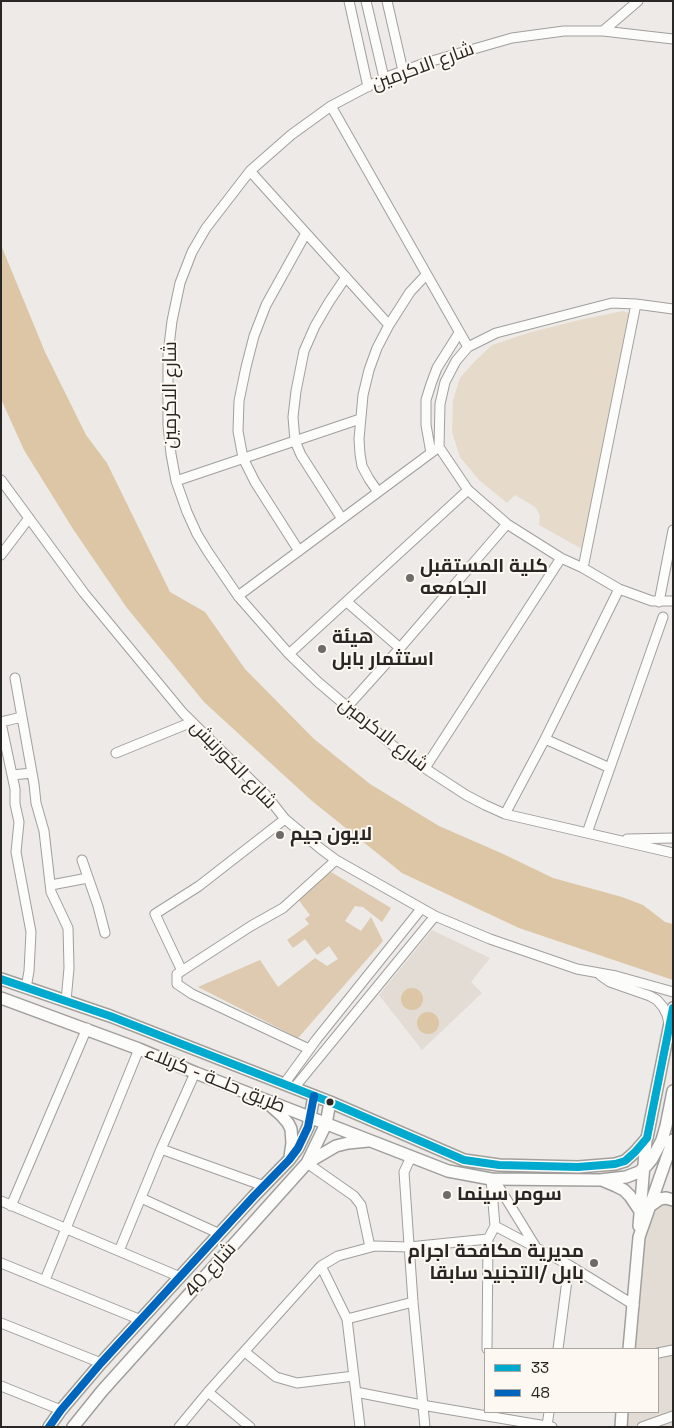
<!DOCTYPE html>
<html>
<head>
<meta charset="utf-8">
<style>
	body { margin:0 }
	#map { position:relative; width:674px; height:1428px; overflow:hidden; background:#edeae7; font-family:"Space Grotesk",sans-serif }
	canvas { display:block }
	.frame { position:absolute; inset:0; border:2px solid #292725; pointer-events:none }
	.legend { position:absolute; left:484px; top:1348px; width:175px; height:65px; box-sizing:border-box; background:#fdf8f1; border:1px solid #a8a49f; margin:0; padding:6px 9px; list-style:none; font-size:15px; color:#292725 }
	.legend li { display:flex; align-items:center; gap:10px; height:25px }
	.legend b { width:25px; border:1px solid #a8a49f }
</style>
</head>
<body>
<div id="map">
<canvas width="674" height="1428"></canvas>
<div class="frame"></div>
<ul class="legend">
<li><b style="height:6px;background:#00a9ce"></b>33</li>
<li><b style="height:6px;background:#0065bd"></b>48</li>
</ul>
</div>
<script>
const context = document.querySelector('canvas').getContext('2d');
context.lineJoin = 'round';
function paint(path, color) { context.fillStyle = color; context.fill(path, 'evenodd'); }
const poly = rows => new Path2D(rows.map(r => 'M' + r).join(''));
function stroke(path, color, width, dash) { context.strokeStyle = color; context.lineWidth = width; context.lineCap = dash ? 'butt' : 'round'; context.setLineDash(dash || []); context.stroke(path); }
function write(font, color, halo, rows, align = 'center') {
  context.font = font + ' "Space Grotesk",Cairo,sans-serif'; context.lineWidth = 4; context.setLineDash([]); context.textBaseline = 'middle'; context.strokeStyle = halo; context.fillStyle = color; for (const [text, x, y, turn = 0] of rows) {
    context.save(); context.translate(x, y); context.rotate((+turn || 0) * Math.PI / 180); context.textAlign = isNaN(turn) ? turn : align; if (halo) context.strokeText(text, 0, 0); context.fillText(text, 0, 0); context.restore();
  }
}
const built = poly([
	[432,930,490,958,471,982,482,993,422,1050,379,995],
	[667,1196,673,1208,673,1427,624,1427,625,1412,658,1412,658,1349,631,1349,643,1211]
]);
const green = poly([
	[623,311,629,313,601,452,582,549,539,525,540,516,536,508,532,505,515,495,507,503,479,480,460,457,452,432,453,400,460,378,475,361,492,345,528,333,579,320]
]);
const forest = poly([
	[331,872,391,908,382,922,363,907,355,906,345,921,361,931,371,917,383,941,298,1038,198,987,260,960,278,987,315,958,327,966,338,959,329,946,317,955,305,939,293,948,287,940,309,924,305,919,310,915,297,898]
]);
const water = poly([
	[1,245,45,352,86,435,107,463,170,592,205,612,245,669,314,739,370,784,439,826,501,853,553,878,622,897,643,905,665,922,673,924,673,980,519,928,402,873,312,801,204,702,127,608,73,529,24,450,1,399],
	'401 999a11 11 0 1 1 22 0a11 11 0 1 1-22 0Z',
	'417 1023a11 11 0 1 1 22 0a11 11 0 1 1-22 0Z'
]);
const minor = poly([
	[349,1,368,87],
	[366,1,384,78],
	[387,1,403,71],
	[603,31,638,1],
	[673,39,603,31,564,31,512,38,425,63,384,78,331,106,291,135,250,171,206,228,192,252,180,283,172,321,168,354,168,425,171,454,176,481,187,512,197,534,208,552,238,596,289,654,318,682,403,754,466,795,485,805,505,814,673,853],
	[331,106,468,347],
	[250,171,389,325],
	[673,309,636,304,612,303,496,333,468,347,456,361,445,382,440,404,439,447,468,490,507,524,561,558,583,568,619,589,652,601,673,601],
	[431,453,426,425,426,400,431,384,437,368,459,333],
	[1,480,84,593,183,713,266,795,285,819,321,849,336,860,435,916,490,939,577,969,616,976,673,992],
	[176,481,360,419],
	[378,492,369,479,362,466,360,454,359,439,363,395,369,370,377,348,389,325,410,292,426,275],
	[342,519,301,455,295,441,293,417,296,391,304,351,315,326,329,302,346,277],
	[299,551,255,482,243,458,238,431,239,401,246,367,254,336,266,305,306,233],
	[1,555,29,518],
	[583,568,636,304],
	[238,596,439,447],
	[347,602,400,648],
	[659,602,673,530],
	[289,654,468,490],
	[15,678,34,784,36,803,44,831,51,892,68,928,69,968,66,1001],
	[347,707,400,648,507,524],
	[1,722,22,717],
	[1,723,15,789,15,804,19,822,16,852,31,932,29,971,26,988],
	[545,739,610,768],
	[116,753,192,722],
	[425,768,561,558],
	[12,775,32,773],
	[505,814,545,739,619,589],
	[587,833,663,617],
	[627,839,673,838],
	[82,860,98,906,105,933],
	[51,885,88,878],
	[182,971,155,914,199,886,285,819],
	[600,975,610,982,650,996,657,1000,663,1007,667,1015,669,1024],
	[309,1049,192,994,177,984,177,974,251,926,283,908,336,860],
	[284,1084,316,1040,421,909],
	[294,1088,435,916],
	[161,1149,264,1186],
	[411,1157,404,1172,413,1302,425,1427],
	[307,1163,354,1196,361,1205,370,1247],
	[494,1179,537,1249],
	[141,1198,220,1234],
	[1,1201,180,1277],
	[11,1206,87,1028],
	[495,1226,569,1265,634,1305],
	[119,1251,161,1149,195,1073],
	[1,1263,141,1320],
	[321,1266,347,1319,360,1427],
	[45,1280,139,1049],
	[347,1319,413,1302],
	[1,1323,101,1363],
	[487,1349,488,1239,495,1226,491,1179],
	[558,1349,569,1265],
	[245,1352,276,1377,297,1383,354,1376],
	[658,1353,673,1350],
	[1,1386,61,1410],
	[208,1392,250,1427],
	[356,1392,422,1405,552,1427],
	[547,1426,549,1412],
	[179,1427,208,1392,321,1266,338,1256,375,1246,409,1247,488,1239],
	[642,1427,673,1416]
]);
const major = poly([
	[1,979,110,1016,330,1102,464,1160,499,1165,578,1167,615,1164,625,1161,635,1152,647,1138,673,1008],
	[1,998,139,1049,196,1073,448,1171,491,1179,600,1180,626,1177,639,1172,647,1165,652,1159,662,1140,666,1126,673,1091],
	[271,1106,281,1115,288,1123,291,1129,292,1143,290,1157],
	[307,1163,336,1146,348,1143,368,1141],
	[604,1181,616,1186,624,1190,630,1196,640,1211],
	[650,1206,660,1199,666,1198,673,1200],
	[639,1226,646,1140],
	[629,1349,639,1237,673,1140],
	[49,1427,61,1410,101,1363,254,1196,289,1160,298,1148,308,1127,314,1096],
	[73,1427,102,1391,307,1163,326,1124,330,1102],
	[621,1427,622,1412]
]);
const bus1 = poly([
	[1,979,110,1016,330,1102,464,1160,499,1165,578,1167,615,1164,625,1161,635,1152,647,1138,673,1008]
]);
const bus2 = poly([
	[49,1427,61,1410,101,1363,254,1196,289,1160,298,1148,308,1127,314,1096]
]);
const markers = [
	[410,578,5,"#6e6b69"],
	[322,649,5,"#6e6b69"],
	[280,835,5,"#6e6b69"],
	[330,1102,4.5,"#292725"],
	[447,1195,5,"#6e6b69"],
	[594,1263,5,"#6e6b69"]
];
const streetNames = [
	["شارع الاكرمين",423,67,-20],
	["شارع الاكرمين",171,395,-90],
	["شارع الاكرمين",383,735,38],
	["شارع الكورنيش",233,765,46],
	["طريق حلــة - كربلاء",215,1080,22],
	["شارع 40",211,1270,-48]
];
const poiNames = [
	["كلية المستقبل",420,567],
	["الجامعه",420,589],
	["هيئة",332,638],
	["استثمار بابل",332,660],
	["لايون جيم",290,835],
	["سومر سينما",457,1195],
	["مديرية مكافحة اجرام",584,1252,"right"],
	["بابل /التجنيد سابقا",584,1274,"right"]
];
paint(built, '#e3dcd4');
paint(green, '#e6dbca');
paint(forest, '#ddcab1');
paint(water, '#dcc6a5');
stroke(minor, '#a19f9c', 11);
stroke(major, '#a19f9c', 14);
stroke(minor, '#fcfcfb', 9);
stroke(major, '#fcfcfb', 11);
stroke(bus1, '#00a9ce', 8);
stroke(bus2, '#0065bd', 8);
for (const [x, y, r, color] of markers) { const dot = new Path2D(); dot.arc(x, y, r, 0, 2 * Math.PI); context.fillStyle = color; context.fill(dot); stroke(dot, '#fdf8f1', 2); }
write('19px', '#292725', '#fdf8f1', streetNames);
write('bold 19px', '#292725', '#fdf8f1', poiNames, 'left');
</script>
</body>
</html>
